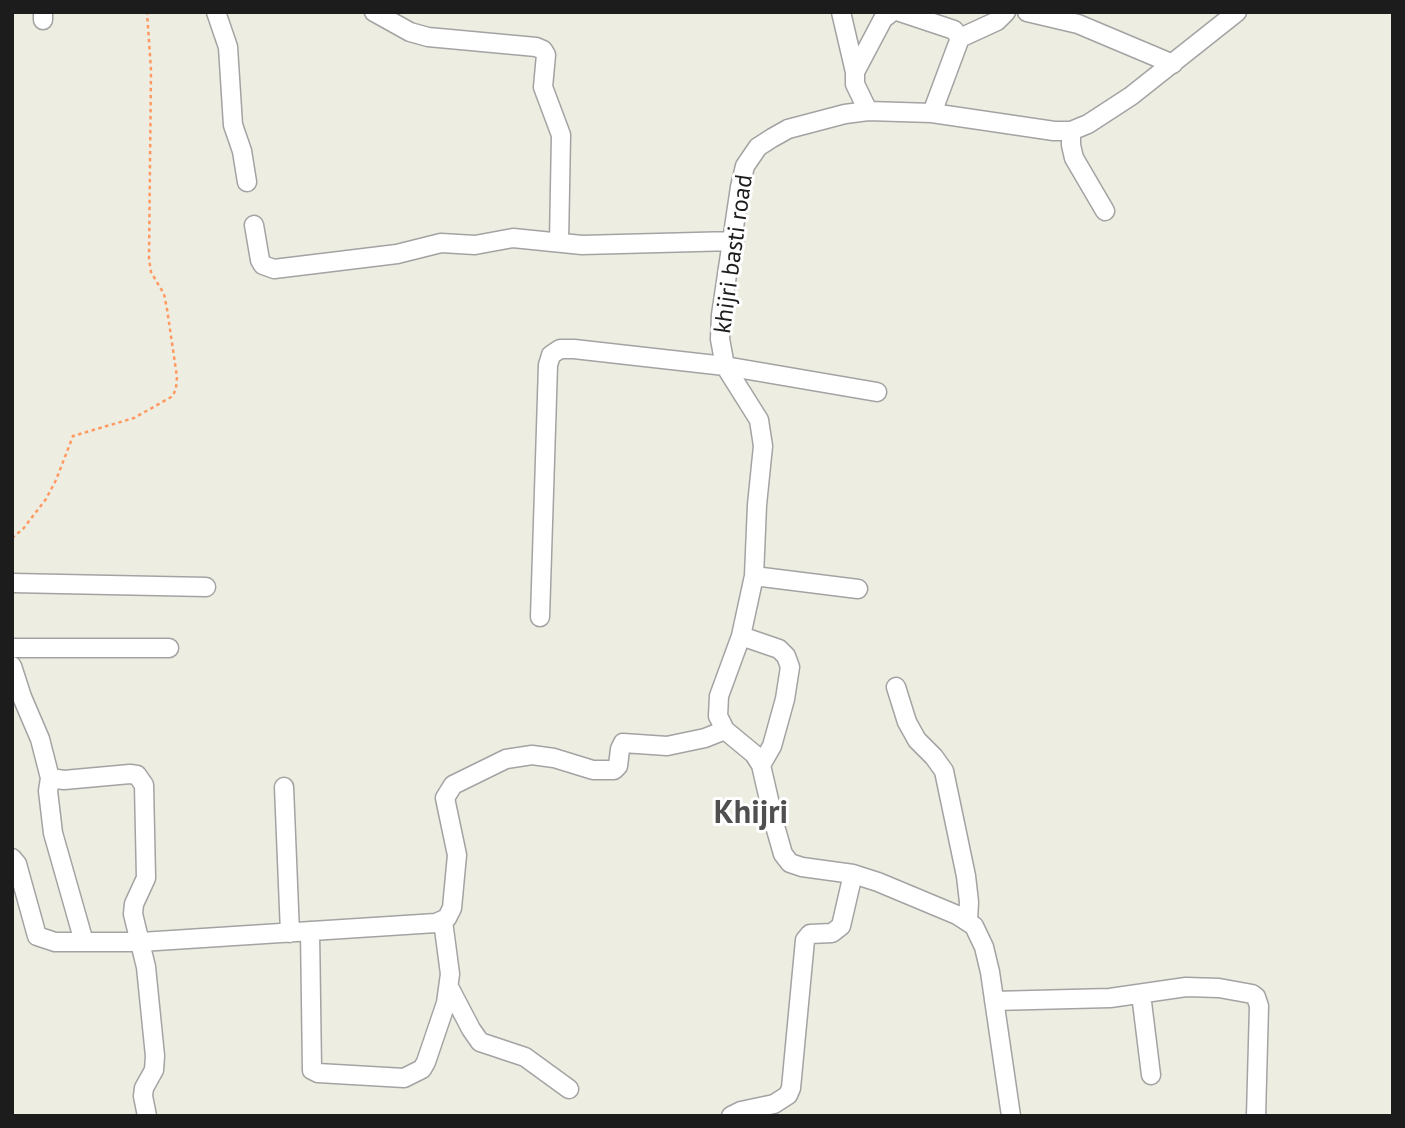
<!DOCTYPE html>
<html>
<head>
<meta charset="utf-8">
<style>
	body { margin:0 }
	#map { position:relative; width:1405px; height:1128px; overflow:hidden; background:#eeede1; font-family:"PT Sans",sans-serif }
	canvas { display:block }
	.frame { position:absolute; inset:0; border:14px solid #1c1c1c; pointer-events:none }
</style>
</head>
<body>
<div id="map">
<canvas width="1405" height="1128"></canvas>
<div class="frame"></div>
</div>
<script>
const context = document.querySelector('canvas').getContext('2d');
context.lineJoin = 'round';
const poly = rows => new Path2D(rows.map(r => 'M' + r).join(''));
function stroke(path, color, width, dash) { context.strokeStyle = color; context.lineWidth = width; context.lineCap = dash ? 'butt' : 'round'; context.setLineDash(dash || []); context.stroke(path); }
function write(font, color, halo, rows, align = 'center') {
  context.font = font + ' "PT Sans",sans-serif'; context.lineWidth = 6; context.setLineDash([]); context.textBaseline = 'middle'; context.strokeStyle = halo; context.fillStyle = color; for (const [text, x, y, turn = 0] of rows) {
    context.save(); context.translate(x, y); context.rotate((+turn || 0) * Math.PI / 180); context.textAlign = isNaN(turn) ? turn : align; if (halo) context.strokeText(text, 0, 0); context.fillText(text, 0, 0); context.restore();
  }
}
const path = poly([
	[12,538,23,529,46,499,56,480,73,436,134,418,173,396,176,388,177,377,167,309,164,294,151,272,149,259,151,70,147,12]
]);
const minor = poly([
	[43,12,43,20],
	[216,12,228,47,233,125,242,151,247,182],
	[374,12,410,32,428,37,536,47,543,50,546,55,543,87,561,135,559,242],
	[841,12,855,72],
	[900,12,954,30,960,38,932,113],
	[1027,12,1078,24,1173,64],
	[960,38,997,21,1006,12],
	[868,111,855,84,855,72,883,19,892,12],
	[1071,131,1071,145,1074,158,1105,211],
	[254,225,260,260,263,265,274,269,397,254,441,243,475,245,513,238,582,245,734,241],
	[754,576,858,589],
	[12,583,206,587],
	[540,617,548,365,551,355,560,349,574,349,725,366,877,392],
	[741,636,779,649,786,656,790,667,785,699,772,746,761,765],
	[12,648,169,648],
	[12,666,22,697,40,739,50,778,64,780,130,774,137,775,144,785,146,878,134,904,133,914,146,967,155,1056,154,1070,144,1088,143,1096,147,1116],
	[896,687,907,722,917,740,934,757,944,771,966,876,969,902,968,920],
	[50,778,48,791,53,833,84,942],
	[284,787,290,933],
	[12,858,17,864,37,936,55,942,141,942,436,923,447,918,452,908,457,855,445,798,453,785,506,759,532,755,554,758,593,770,614,770,618,766,620,749,623,743,667,746,705,738,725,730],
	[310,931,312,1070,318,1073,404,1078,422,1069,426,1062,446,1003,450,974,443,921],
	[449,987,471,1029,480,1042,525,1057,569,1089],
	[1141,994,1151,1075],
	[994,1001,1110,998,1186,987,1219,988,1252,994,1256,997,1259,1006,1256,1116],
	[731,1116,741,1111,774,1104,788,1095,791,1088,805,940,810,934,832,933,841,926,853,874],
	[1011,1116,990,972,984,947,974,926,957,915,878,882,853,874,802,867,790,863,783,854,775,826,761,765,754,754,725,730,718,716,719,696,741,636,754,576,757,505,763,446,759,420,725,366,720,339,721,315,740,187,745,166,758,147,772,138,788,129,845,114,868,111,932,113,1054,131,1071,131,1088,124,1131,96,1237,12]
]);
const streetNames = [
	["khijri basti road",734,254,-82]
];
const districtNames = [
	["Khijri",751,814]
];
stroke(minor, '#a3a3a3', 21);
stroke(path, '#ff9961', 2.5, [3.5, 3.5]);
stroke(minor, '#fff', 18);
write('24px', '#1c1c1c', '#fff', streetNames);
write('bold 32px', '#4f4f4f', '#fff', districtNames);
</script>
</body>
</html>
